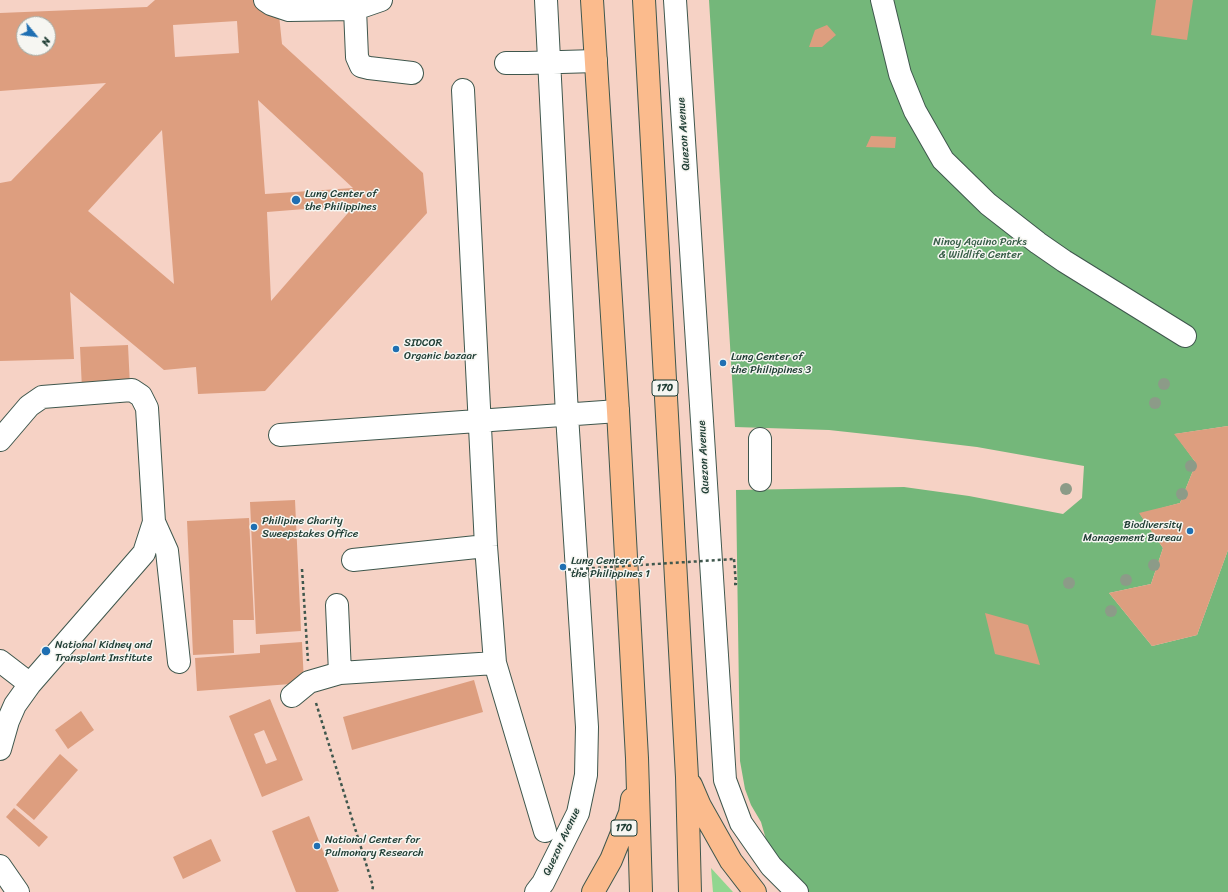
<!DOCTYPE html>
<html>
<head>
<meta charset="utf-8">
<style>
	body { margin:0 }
	#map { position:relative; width:1228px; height:892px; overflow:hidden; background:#f5e9d8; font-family:Sriracha,sans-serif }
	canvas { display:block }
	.north { position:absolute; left:16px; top:16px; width:40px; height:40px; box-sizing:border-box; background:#f6f6f2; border:1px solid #a0aca6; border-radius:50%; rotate:119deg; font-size:11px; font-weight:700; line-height:16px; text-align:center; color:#1f3d34 }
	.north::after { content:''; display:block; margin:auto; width:14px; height:18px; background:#1f6fb2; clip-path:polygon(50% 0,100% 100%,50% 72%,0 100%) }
</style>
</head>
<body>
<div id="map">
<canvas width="1228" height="892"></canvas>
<div class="north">N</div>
</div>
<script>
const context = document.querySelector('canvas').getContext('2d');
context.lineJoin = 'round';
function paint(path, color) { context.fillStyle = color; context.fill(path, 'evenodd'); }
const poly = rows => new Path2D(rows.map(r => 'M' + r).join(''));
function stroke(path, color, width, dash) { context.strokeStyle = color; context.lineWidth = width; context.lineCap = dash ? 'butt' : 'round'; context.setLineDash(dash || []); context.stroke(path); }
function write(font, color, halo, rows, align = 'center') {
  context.font = font + ' Sriracha,sans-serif'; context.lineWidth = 3; context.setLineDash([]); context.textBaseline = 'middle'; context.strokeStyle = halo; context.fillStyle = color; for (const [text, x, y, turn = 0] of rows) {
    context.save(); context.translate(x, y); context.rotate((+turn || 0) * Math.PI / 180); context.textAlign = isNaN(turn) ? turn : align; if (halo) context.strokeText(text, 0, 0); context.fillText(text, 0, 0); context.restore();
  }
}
const built = poly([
	[0,0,1228,0,1228,892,0,892],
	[24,24,48,24,48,48,24,48]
]);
const green = poly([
	[711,868,733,892,713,892]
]);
const forest = poly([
	[709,0,1228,0,1228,426,1175,434,1196,463,1180,503,1140,514,1163,548,1151,584,1109,593,1152,646,1197,635,1228,550,1228,892,804,892,771,857,761,822,751,805,745,789,740,761,736,490,904,487,969,496,1063,514,1082,498,1084,466,977,447,893,437,829,430,735,427]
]);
const building = poly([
	[155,0,261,0,279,15,282,44,423,173,427,213,265,391,198,394,196,367,164,370,70,292,74,359,0,361,0,183,11,181,106,83,0,91,0,13,147,7],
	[237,21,239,53,175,57,173,25],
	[24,24,48,24,48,48,24,48],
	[258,100,353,188,265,194],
	[162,130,174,284,88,211],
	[355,205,271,301,267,212],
	[1156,0,1193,0,1187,40,1151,35],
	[827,25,836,35,822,47,809,47,815,30],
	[871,136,896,137,895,148,866,147],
	[128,345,130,386,82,389,80,347],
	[1228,426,1228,550,1197,635,1152,646,1109,593,1151,584,1163,548,1139,513,1180,503,1196,463,1174,434],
	[295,500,301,631,256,634,250,502],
	[249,518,254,620,233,620,234,653,193,655,187,521],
	[985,613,1028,625,1040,665,995,654],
	[302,642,304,683,197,691,195,658,260,653,260,645],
	[474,680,483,712,352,750,343,717],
	[270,699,303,780,262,797,229,716],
	[264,730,277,760,266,764,254,734],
	[81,711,94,730,68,749,55,730],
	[60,754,78,770,34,820,16,805],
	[14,808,48,837,39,847,6,817],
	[309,816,339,891,336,892,296,892,272,831],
	[211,839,221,861,183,879,173,857]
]);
const path = poly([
	[302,569,308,661],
	[734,584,736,584,734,559],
	[316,703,373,886,372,892]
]);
const minor = poly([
	[265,0,271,4,289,10,355,9],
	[381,0,355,9,357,57,361,66,369,68,412,73],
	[675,0,725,780,741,823,771,866,797,892],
	[882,0,900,74,915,111,943,160,988,204,1038,243,1064,261,1185,336],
	[506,63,527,63,596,61],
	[463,90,486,546,495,663,545,831],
	[280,435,618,411],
	[0,440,29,406,42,397,132,390,141,396,147,408,154,522,167,551,179,662],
	[760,480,760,439],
	[353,560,486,546],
	[337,605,340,673],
	[0,661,30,684],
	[292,696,309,682,340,673,495,663],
	[0,749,8,721,15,705,30,684,144,553,154,522],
	[0,866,18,892],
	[536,892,543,883,578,813,586,775,587,727,567,415,546,0]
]);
const major = poly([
	[592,0,618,411,637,758,641,892],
	[644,0,687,777,690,892],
	[691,785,700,806,731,861,755,892],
	[593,892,611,860,630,813,632,799]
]);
const pathBridge = poly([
	[562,570,734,559]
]);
const trees = [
	[1164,384],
	[1155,403],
	[1191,466],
	[1066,489],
	[1182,494],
	[1154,565],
	[1126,580],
	[1069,583],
	[1111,611]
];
const markers = [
	[296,200,5,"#1f6fb2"],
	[396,349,4,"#1f6fb2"],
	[723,363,4,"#1f6fb2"],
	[254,527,4,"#1f6fb2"],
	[1190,531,4,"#1f6fb2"],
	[563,567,4,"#1f6fb2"],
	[46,651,5,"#1f6fb2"],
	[317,846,4,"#1f6fb2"]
];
const shields = [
	[665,388,26],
	[624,828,26]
];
const shieldNames = [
	["170",665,388],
	["170",624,828]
];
const streetNames = [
	["Quezon Avenue",684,134,-94],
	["Quezon Avenue",704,457,-93],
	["Quezon Avenue",562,842,-65]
];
const poiNames = [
	["Lung Center of",305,194],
	["the Philippines",305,207],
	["SIDCOR",404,343],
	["Organic bazaar",404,356],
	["Lung Center of",731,357],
	["the Philippines 3",731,370],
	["Philipine Charity",262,521],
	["Sweepstakes Office",262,534],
	["Biodiversity",1182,525,"right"],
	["Management Bureau",1182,538,"right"],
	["Lung Center of",571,561],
	["the Philippines 1",571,574],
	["National Kidney and",55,645],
	["Transplant Institute",55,658],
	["National Center for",325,840],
	["Pulmonary Research",325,853]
];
const parkNames = [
	["Ninoy Aquino Parks",980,242],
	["& Wildlife Center",980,255]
];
paint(built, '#f6d2c5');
paint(green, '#91d68f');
paint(forest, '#74b77a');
paint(building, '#dd9e7f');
stroke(minor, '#3f574d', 24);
stroke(major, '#3f574d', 24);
stroke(path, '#3f574d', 2.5, [3, 3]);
stroke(minor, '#fff', 22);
stroke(major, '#fbbb8d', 22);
stroke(pathBridge, '#3f574d', 2.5, [3, 3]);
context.fillStyle = '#8c9b88';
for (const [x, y] of trees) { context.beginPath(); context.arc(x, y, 6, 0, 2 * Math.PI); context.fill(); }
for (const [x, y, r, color] of markers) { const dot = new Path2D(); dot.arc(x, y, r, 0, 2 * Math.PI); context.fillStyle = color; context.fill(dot); stroke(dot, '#f6f6f2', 1.5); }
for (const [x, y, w] of shields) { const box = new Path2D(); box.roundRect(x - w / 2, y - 8, w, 16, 3); context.fillStyle = '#f6f6f2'; context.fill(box); stroke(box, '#1f3d34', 1); }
write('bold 10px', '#1f3d34', null, shieldNames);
write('11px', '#1f3d34', '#f6f6f2', streetNames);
write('11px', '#1f3d34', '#f6f6f2', poiNames, 'left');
write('11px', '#365c46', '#f6f6f2', parkNames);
</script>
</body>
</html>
